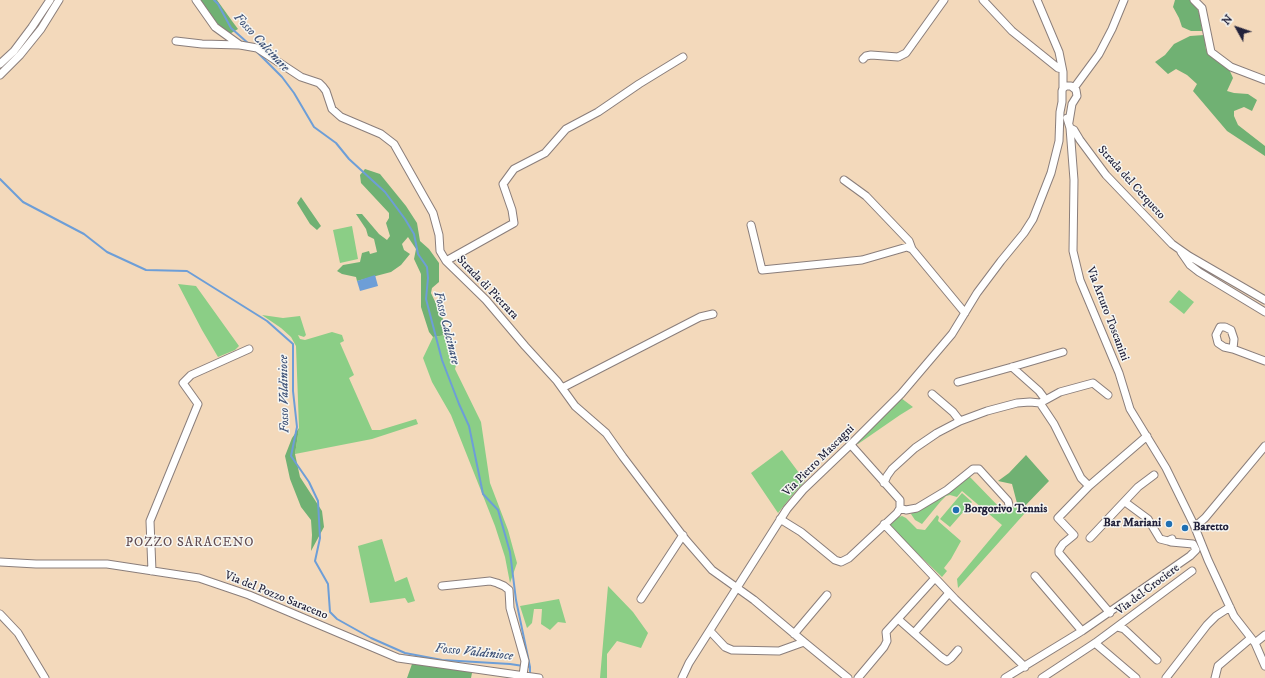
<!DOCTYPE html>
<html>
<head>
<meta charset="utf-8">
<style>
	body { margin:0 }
	#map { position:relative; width:1265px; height:678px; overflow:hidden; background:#f3d9bb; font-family:"IM FELL DW Pica",serif }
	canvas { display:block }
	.north { position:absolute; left:1217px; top:8px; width:40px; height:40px; -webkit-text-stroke:3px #f6f6f2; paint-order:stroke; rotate:310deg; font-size:11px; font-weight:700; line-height:16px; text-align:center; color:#22223b }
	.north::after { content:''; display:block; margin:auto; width:14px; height:18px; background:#22223b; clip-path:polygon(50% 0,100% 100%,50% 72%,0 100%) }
</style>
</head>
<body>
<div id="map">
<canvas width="1265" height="678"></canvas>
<div class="north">N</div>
</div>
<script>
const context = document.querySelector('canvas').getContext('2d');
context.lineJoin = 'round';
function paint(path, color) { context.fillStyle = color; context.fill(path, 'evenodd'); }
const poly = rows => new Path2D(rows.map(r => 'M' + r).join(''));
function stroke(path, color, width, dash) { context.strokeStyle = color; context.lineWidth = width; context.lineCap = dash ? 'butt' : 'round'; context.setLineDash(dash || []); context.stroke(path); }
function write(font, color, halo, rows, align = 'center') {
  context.font = font + ' "IM FELL DW Pica",serif'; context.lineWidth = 3; context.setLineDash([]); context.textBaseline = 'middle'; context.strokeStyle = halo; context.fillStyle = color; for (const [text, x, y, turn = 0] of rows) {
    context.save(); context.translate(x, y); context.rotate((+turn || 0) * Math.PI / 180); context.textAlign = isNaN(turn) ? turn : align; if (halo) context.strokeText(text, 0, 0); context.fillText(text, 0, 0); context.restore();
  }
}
const green = poly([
	[352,226,358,259,340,263,333,230],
	[178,284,196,286,239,346,235,350,218,357,202,330],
	[1179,290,1194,302,1184,314,1169,302],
	[262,315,283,318,300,316,306,335,304,337,298,335,300,339,305,340,332,332,342,335,344,341,340,343,354,375,349,378,372,430,380,430,416,419,418,424,372,439,295,454,299,428,296,346,291,337,281,328],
	[446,335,450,345,458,358,455,369,481,422,490,483,508,530,517,563,510,583,505,557,495,526,451,415,432,382,423,358,433,337],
	[901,398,913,407,900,415,858,444,857,442],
	[782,450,805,481,795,492,778,513,751,473],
	[969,476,1003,511,1007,512,1014,506,1025,513,958,588,957,579,1002,525,962,491,957,497,950,495,946,496,941,501,922,524,915,520,911,514,913,511],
	[962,493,972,502,950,527,940,519],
	[937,515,939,517,938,521,961,541,951,559,944,568,947,571,942,577,889,526,891,521,896,518,902,516,906,518,917,529,925,530],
	[382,539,395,582,407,577,415,601,408,603,405,598,370,603,358,546],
	[608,586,633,612,648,633,641,648,617,641,607,654,607,678,600,678],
	[559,599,566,623,558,622,550,630,541,624,542,609,534,609,532,623,527,628,520,606]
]);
const forest = poly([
	[200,0,217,0,232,21,238,29,228,35,216,22],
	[1175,0,1196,0,1195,3,1201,18,1202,31,1191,31,1182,27,1179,18,1173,7],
	[1204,35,1206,50,1214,59,1229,69,1233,78,1227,91,1234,93,1248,94,1257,100,1252,111,1244,107,1234,111,1234,116,1238,125,1265,146,1265,156,1227,131,1193,91,1197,84,1187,75,1176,69,1168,74,1155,62,1165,55,1174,44,1190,36],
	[365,169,380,174,406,206,417,223,420,241,429,249,439,263,439,282,432,288,431,293,444,321,444,330,446,335,433,337,429,332,421,307,421,274,414,259,416,249,408,237,402,244,404,250,410,254,401,265,391,272,357,281,356,277,342,274,337,271,343,265,360,262,362,253,369,251,370,254,377,252,374,239,368,236,366,229,356,214,362,214,379,234,387,240,390,236,386,223,389,218,389,213,361,183,360,175],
	[301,197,321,226,317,230,310,224,297,203],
	[299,428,295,454,300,477,322,511,324,527,311,551,312,535,311,520,301,507,290,479,285,456,292,438],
	[1026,455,1049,481,1023,508,1018,507,1012,484,998,481,1009,473],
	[412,664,468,671,472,673,471,678,407,678]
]);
const water = poly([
	[375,275,378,286,360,291,357,281]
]);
const stream = poly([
	[214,0,218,4,231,28,249,44],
	[256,51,282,77,294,93,314,127,336,143,349,159,385,192,405,219,414,234,418,254,427,267,428,278,426,299,442,360,459,404,469,426,483,494,498,510,510,552,516,600,530,667,530,675],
	[0,179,23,202,84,234,107,252,146,270,187,271,267,321,293,344,293,391,297,427,291,456,309,482,318,501,320,538,315,561,328,584,330,612,337,619,371,638,405,653,442,660,510,664,530,667]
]);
const minor = poly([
	[196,0,215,27,240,45],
	[983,0,1012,31,1058,68,1062,69],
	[1037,0,1059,52,1063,72,1063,88],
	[1194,0,1202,8,1211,52,1231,67,1265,80],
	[176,41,202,44,240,45,257,48,301,77,319,83,323,87,326,91,332,109,341,117,381,134,394,144,433,213,439,235,440,251,446,261,486,300,525,346,557,381,575,406,606,433,623,457,686,540,712,570,754,600,804,642],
	[863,59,866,56,871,55,898,57,906,53,944,0],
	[0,64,14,51,32,27,50,0],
	[0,75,20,55,41,29,59,0],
	[1074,88,1099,54,1112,29,1124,0],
	[1067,118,1070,128,1074,180,1073,251,1080,280,1119,373,1130,409,1166,468,1194,525,1208,560,1234,616,1255,643,1265,666],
	[1070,128,1074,130,1080,140,1106,175,1172,244,1189,256,1265,300],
	[844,180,866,196,909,241,912,249],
	[751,225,762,270,862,260,907,247,912,249,965,313],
	[1181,252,1190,265,1199,272,1265,312],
	[446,261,514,223,512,210,503,184,514,169,545,153,566,129,598,112,639,84,683,57],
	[1233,349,1234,339,1231,330,1225,327,1220,327,1216,335,1218,343,1224,347,1233,349,1265,361],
	[1012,367,1039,391,1045,399],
	[958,382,1012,367,1063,352],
	[562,388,700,317,713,314],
	[932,394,953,412,960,421],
	[1040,403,1054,424,1081,478,1089,486],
	[884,483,887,476,892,469,915,448,937,433,960,421,987,411,1017,403,1030,402,1040,403,1060,392,1093,383,1108,395],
	[1125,502,1148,519,1160,539,1168,541,1172,539],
	[900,508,906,510,917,508,947,490,973,469,979,469,1008,501,1009,505],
	[780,519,801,532,835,560,841,562,849,558,897,513,900,508,900,500,851,445],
	[884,524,955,599,1025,667],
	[1194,525,1198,524,1205,518,1265,446],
	[1090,538,1138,487,1154,475],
	[0,562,36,564,107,564,199,578,249,595,398,658,539,678],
	[152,571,150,521,198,404,183,383,191,375,249,349],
	[1035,576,1082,631],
	[442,586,490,581,497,583,504,586,509,590,510,608,525,661,523,675],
	[641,599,683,535],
	[1110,613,1059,553,1059,550,1063,544,1074,535,1058,518,1089,486,1147,436],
	[0,614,18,633,45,678],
	[898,619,941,657,947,661,951,658,958,650],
	[1117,627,1124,629,1157,660],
	[710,631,725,647,732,650,779,651,804,642,848,678],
	[914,633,949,593],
	[794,634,827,595],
	[1095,643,1136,678],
	[1255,643,1265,635],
	[682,678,689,663,787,509,803,490,848,447,901,394,952,334,977,293,1001,261,1024,233,1033,219,1051,173,1059,141,1060,112,1062,102,1062,91,1063,88,1066,86,1071,86,1076,90,1077,96,1072,104,1069,122],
	[858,678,884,647,887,641,886,632,935,578],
	[1005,678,1082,631,1190,556,1196,550,1193,544,1171,542,1168,541],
	[1042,678,1095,643,1192,571],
	[1166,678,1207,625,1216,616,1230,607],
	[1215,678,1218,666,1251,638]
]);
const markers = [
	[956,510,4,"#1f6fb2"],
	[1169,524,4,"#1f6fb2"],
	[1185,528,4,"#1f6fb2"]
];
const streetNames = [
	["Strada del Cerqueto",1131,183,48],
	["Strada di Pietrara",487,288,46],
	["Via Arturo Toscanini",1107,314,69],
	["Via Pietro Mascagni",819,461,-45],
	["Via del Crociere",1148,590,-37],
	["Via del Pozzo Saraceno",276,596,22]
];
const poiNames = [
	["Borgorivo Tennis",964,510],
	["Bar Mariani",1161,524,"right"],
	["Baretto",1193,528]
];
const waterNames = [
	["Fosso Calcinare",261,43,47],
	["Fosso Calcinare",446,328,76],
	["Fosso Valdinioce",285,394,-91],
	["Fosso Valdinioce",474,653,6]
];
const neighbourhoodNames = [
	["POZZO SARACENO",190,543]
];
paint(green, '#8bce86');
paint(forest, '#70b173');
paint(water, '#6d9ed7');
stroke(stream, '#6d9ed7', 2);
stroke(minor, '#8a7e7b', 9);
stroke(minor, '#fff', 7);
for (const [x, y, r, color] of markers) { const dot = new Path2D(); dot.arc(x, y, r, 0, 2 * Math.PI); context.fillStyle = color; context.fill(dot); stroke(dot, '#f6f6f2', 1.5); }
write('12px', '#22223b', '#f6f6f2', streetNames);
write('bold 12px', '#22223b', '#f6f6f2', poiNames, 'left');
write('italic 13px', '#405479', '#f6f6f2', waterNames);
context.letterSpacing = '1px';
write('13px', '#604b51', '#f6f6f2', neighbourhoodNames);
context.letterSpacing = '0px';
</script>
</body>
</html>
